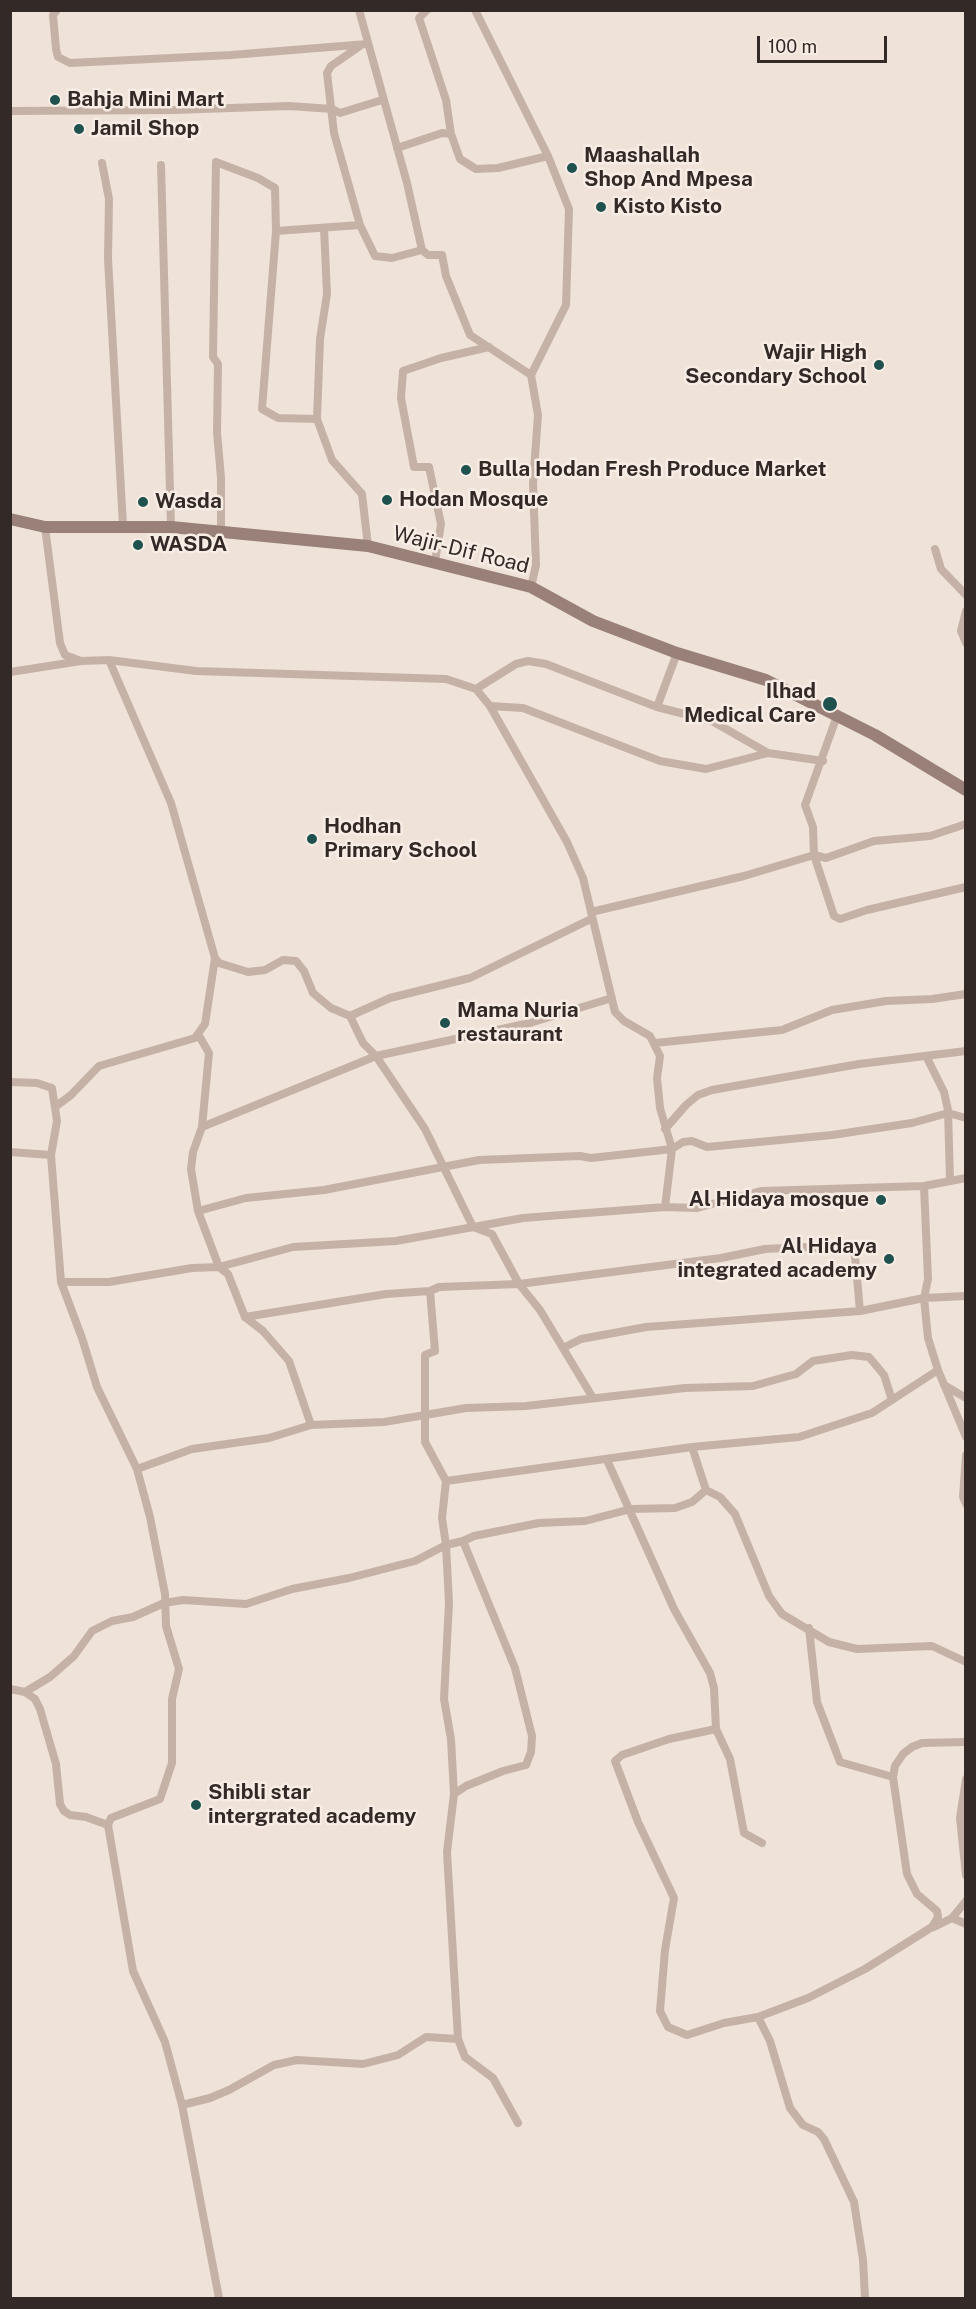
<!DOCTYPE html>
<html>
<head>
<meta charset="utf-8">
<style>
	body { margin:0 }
	#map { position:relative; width:976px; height:2309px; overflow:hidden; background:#efe2d9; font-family:"Public Sans",sans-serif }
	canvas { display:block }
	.frame { position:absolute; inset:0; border:12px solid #332927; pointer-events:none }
	.scale { position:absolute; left:757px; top:36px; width:130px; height:27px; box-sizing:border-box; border:3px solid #332927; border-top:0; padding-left:8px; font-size:18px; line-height:21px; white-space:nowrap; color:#332927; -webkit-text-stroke:4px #f7ede5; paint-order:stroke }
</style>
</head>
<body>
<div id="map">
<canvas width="976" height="2309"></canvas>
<div class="frame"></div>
<div class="scale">100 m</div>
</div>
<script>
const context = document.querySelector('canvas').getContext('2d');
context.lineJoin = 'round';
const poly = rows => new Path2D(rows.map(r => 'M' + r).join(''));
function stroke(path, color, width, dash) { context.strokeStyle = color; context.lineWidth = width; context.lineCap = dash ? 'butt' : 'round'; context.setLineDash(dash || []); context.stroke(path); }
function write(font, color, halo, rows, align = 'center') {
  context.font = font + ' "Public Sans",sans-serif'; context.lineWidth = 5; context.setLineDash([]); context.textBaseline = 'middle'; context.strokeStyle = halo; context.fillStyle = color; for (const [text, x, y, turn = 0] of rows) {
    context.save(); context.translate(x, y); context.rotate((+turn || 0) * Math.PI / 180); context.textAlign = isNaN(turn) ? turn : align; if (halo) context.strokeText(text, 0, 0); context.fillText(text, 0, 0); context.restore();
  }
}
const minor = poly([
	[57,10,53,15,56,49,58,57,70,63,231,55,367,44],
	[359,10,407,183,422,250,428,255,442,255,446,276,470,335,531,375],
	[427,10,419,18,446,100,451,134],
	[475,10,548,156,569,209,566,305,531,375,538,415,533,484,536,565,531,587],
	[360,46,331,66,327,73,334,133,360,225,375,256,392,258,422,250],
	[10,111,174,110,289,106,332,109,340,113,382,100],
	[397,148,442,133,451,134,460,159,476,169,498,168,548,156],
	[216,162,213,357,218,364,217,432,221,478,221,533],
	[216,162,258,178,275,188,276,231,360,225],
	[102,163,109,199,108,259,123,525],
	[161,165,171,527],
	[324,228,327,294,320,339,317,419,332,460,362,494,368,546],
	[276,231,262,409,278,418,317,419],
	[45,527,60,643,65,655,81,661],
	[935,549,941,569,966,595],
	[435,562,441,524,429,467,414,467,401,398,403,371,441,358,489,347],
	[966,611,961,631,966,643],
	[109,660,171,803,215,958,219,963,248,972,265,970,283,960,296,961,304,971,313,993,331,1008,350,1016,363,1043,376,1056,530,1023,612,998],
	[10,672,81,661,109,660,196,671,446,679,476,689,490,706,567,842,583,878,615,1012,624,1021,650,1036,660,1056,657,1078,660,1108,672,1149,665,1207],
	[476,689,516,664,528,661,546,664,657,707,712,721,768,753],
	[490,706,523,708,660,761,706,769,768,753,823,761],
	[657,707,677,653],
	[837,716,805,805,813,827,814,855,834,916,840,919,867,910,966,887],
	[591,912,744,876,814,855,826,858,874,841,930,836,966,824],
	[350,1016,390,998,470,978,591,919],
	[198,1034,209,1053,202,1127],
	[655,1043,782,1030,832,1010,886,1001,932,999,966,994],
	[926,1056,944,1092,948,1110,950,1180],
	[10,1082,37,1083,52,1088,57,1121,51,1155,10,1152],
	[55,1107,71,1095,99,1066,195,1038,205,1024,215,958],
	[665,1129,686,1105,698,1095,712,1090,859,1064,966,1051],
	[51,1155,61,1282,82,1338,97,1387,137,1469,150,1517,165,1594,166,1626,179,1669,172,1699,172,1763,160,1799,111,1818,108,1825,133,1971,165,2042,182,2105,219,2298],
	[924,1186,928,1279,924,1298,928,1338,938,1370,966,1437],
	[198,1211,191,1169,193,1152,202,1127,376,1056,425,1129,473,1227,492,1234,519,1284,540,1310,593,1398],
	[61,1282,109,1282,192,1268,219,1267,293,1247,396,1241,523,1218,665,1207,697,1208,761,1191,924,1186,966,1178],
	[430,1291,435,1351,425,1355,425,1442,446,1481,442,1518,446,1545,463,1541,515,1668,532,1736,531,1752,526,1765,503,1771,466,1786,454,1794],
	[245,1317,386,1294,430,1291,439,1287,519,1284,721,1258,765,1249,803,1247,851,1250,855,1255,860,1311],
	[563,1348,581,1339,646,1327,860,1311,924,1298,966,1296],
	[944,1385,966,1398],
	[892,1400,884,1375,869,1357,852,1355,813,1361,796,1374,753,1386,685,1388,526,1406,466,1408,384,1422,311,1425,289,1361,263,1331,245,1317,228,1274,219,1267,198,1211,246,1198,324,1190,479,1160,580,1156,591,1158,672,1149,683,1142,692,1141,707,1147,832,1135,912,1123,948,1113,966,1118],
	[966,1455,963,1497,966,1504],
	[607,1460,674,1609,710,1673,714,1688,716,1729,730,1759,744,1833,762,1843],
	[137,1469,192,1449,269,1438,311,1425],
	[446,1481,692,1447,799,1437,872,1413,938,1370],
	[706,1490,720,1497,735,1514,769,1596,782,1614,829,1642,857,1649,932,1646,966,1662],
	[463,1541,474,1536,539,1523,585,1521,631,1509,675,1508,692,1502,706,1490,692,1447],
	[809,1628,817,1702,840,1762,893,1777],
	[10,1689,25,1692,35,1699,40,1709,56,1764,60,1804,64,1811,70,1815,86,1817,108,1825],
	[25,1692,50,1677,74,1656,92,1631,112,1621,133,1617,164,1603,183,1600,246,1604,292,1589,349,1578,415,1561,446,1545,449,1603,444,1699,451,1739,454,1794,447,1852,458,2039,465,2057,493,2078,518,2123],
	[716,1729,669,1739,622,1755,615,1761,638,1822,674,1898,665,1950,660,2011,668,2027,687,2035,724,2023,758,2017,808,1998,865,1969,932,1927,938,1917,937,1911,917,1894,907,1874,893,1777,895,1766,903,1754,912,1747,922,1743,966,1742],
	[966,1779,960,1818,966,1875],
	[952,1918,966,1901],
	[934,1927,952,1918,966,1924],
	[758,2017,770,2041,790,2108,803,2125,818,2132,824,2139,854,2202,863,2260,865,2298],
	[182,2105,210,2098,229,2090,274,2065,297,2060,363,2064,398,2055,426,2037,458,2039]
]);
const secondary = poly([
	[10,519,45,527,171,527,368,546,531,587,593,621,677,653,766,680,875,735,966,790]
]);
const markers = [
	[55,100,6,"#1f514e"],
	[79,129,6,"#1f514e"],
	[572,168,6,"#1f514e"],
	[601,207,6,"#1f514e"],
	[879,365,6,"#1f514e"],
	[466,470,6,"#1f514e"],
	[387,500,6,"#1f514e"],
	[143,502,6,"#1f514e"],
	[138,545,6,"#1f514e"],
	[830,704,8,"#1f514e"],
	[312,839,6,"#1f514e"],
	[445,1023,6,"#1f514e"],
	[881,1200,6,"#1f514e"],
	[889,1259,6,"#1f514e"],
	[196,1805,6,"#1f514e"]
];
const poiNames = [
	["Bahja Mini Mart",67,100],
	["Jamil Shop",91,129],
	["Maashallah",584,156],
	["Shop And Mpesa",584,180],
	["Kisto Kisto",613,207],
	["Wajir High",867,353,"right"],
	["Secondary School",867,377,"right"],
	["Bulla Hodan Fresh Produce Market",478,470],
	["Hodan Mosque",399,500],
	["Wasda",155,502],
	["WASDA",150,545],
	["Ilhad",816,692,"right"],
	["Medical Care",816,716,"right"],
	["Hodhan",324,827],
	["Primary School",324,851],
	["Mama Nuria",457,1011],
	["restaurant",457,1035],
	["Al Hidaya mosque",869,1200,"right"],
	["Al Hidaya",877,1247,"right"],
	["integrated academy",877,1271,"right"],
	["Shibli star",208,1793],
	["intergrated academy",208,1817]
];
const streetNames = [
	["Wajir-Dif Road",461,550,14]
];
stroke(minor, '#c6b1a7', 8);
stroke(secondary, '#998078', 12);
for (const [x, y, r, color] of markers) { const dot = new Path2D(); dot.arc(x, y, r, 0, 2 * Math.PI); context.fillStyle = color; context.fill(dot); stroke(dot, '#f7ede5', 2); }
write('bold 21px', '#332927', '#f7ede5', poiNames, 'left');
write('21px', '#332927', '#f7ede5', streetNames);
</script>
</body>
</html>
